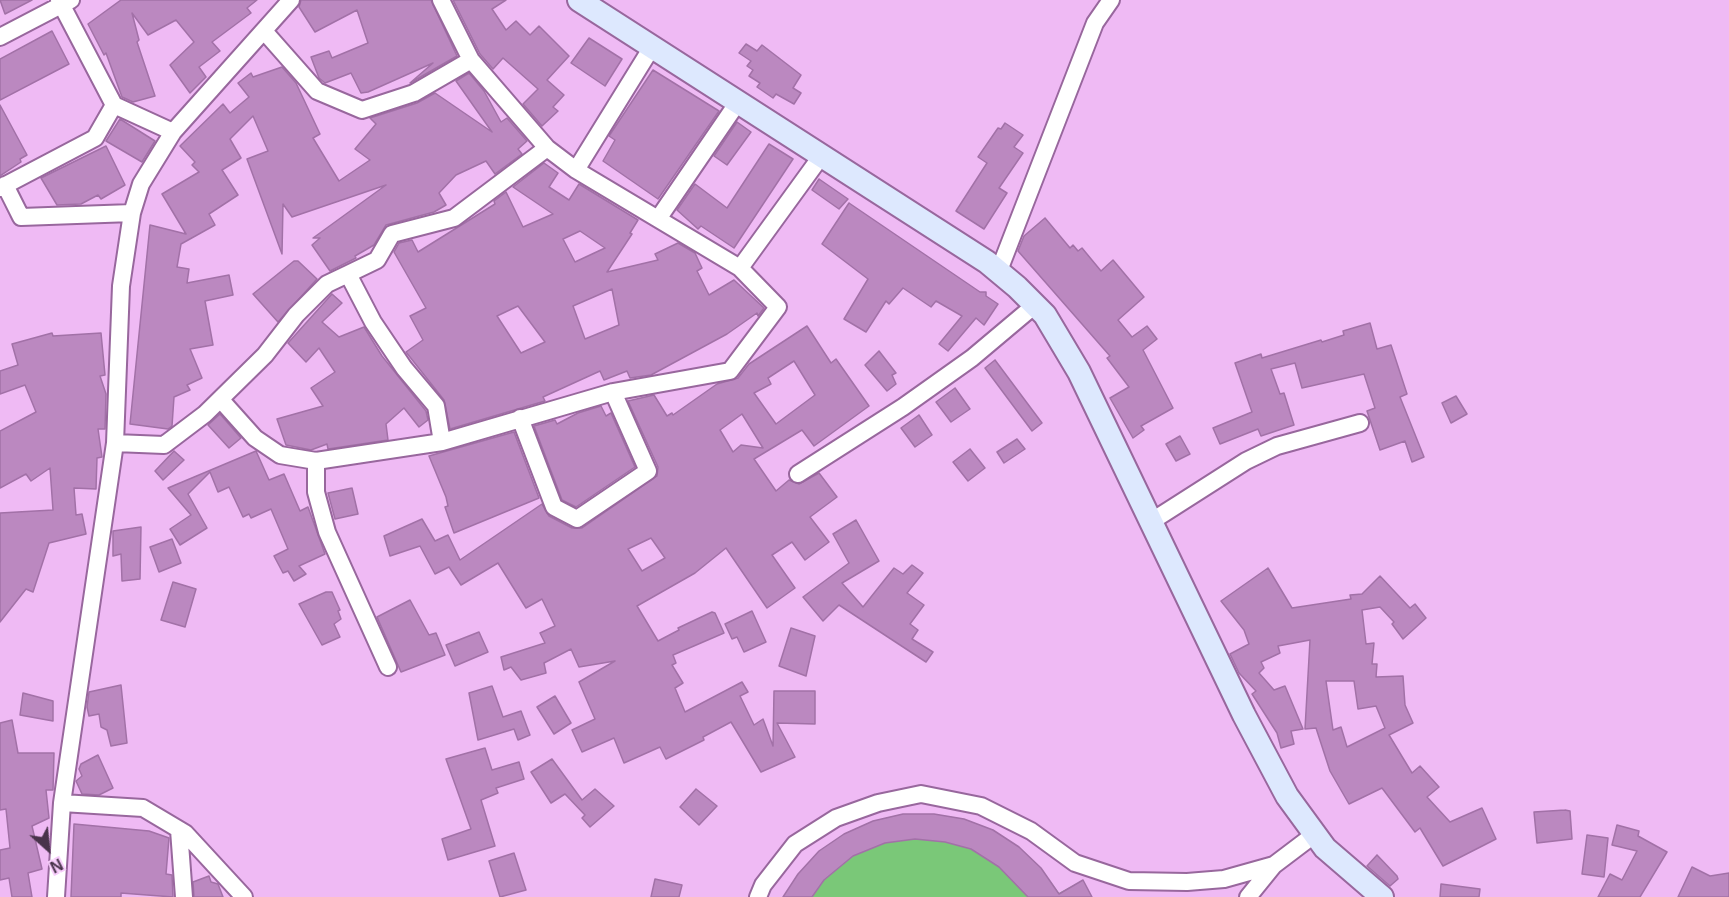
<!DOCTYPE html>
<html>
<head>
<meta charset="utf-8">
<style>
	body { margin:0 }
	#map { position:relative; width:1729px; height:897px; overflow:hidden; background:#efbaf4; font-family:Helvetica,sans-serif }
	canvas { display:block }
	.north { position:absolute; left:18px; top:819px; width:60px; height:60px; -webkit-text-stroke:4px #f6cbfa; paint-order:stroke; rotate:153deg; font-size:16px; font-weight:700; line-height:24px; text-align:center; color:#49334b }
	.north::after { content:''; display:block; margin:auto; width:21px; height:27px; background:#49334b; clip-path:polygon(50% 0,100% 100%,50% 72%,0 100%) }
</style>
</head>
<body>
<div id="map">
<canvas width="1729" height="897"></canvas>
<div class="north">N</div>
</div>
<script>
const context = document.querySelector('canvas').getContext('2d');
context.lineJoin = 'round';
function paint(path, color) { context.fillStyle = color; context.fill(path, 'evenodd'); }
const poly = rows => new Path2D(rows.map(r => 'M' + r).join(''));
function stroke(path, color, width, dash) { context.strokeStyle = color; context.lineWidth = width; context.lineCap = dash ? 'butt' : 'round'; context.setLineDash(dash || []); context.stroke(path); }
const green = poly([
	[903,814,934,814,964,819,993,830,1019,847,1041,868,1059,893,1083,880,1092,897,783,897,798,874,819,851,844,834,873,821]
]);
const building = poly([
	[0,0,32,0,5,14,0,0],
	[121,0,257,0,247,8,251,13,212,42,220,51,199,67,206,77,190,93,170,65,194,42,176,20,148,35,132,13,139,40,137,42,155,96,133,102,122,97,106,53,104,55,88,24,121,0],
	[301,0,431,0,457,56,410,83,433,63,368,92,361,93,351,73,325,83,319,78,311,57,329,51,332,58,368,43,357,10,315,32,299,7,301,0],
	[453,0,506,0,492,9,506,30,516,21,530,35,539,26,569,56,547,80,564,95,553,107,558,111,542,126,523,104,538,89,503,58,493,69,480,54,453,0],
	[52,31,69,64,0,100,0,59,52,31],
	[589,38,622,59,605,86,571,63,589,38],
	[746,44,757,51,762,45,801,75,793,88,801,93,794,104,776,94,773,98,757,87,760,83,749,76,753,70,747,66,751,61,739,53,746,44],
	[282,67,296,83,320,134,313,138,339,181,370,160,355,149,376,124,370,118,417,103,435,93,492,132,456,81,469,73,484,91,501,122,507,118,527,141,518,149,522,154,495,174,486,161,456,175,439,193,446,205,434,212,386,225,374,245,355,256,356,258,330,271,312,245,320,238,313,238,386,185,292,217,283,204,282,254,247,159,268,151,253,116,230,139,241,158,222,170,238,195,209,214,215,225,181,244,177,267,189,269,187,283,229,275,233,295,205,301,213,345,190,349,202,378,187,385,190,390,174,397,172,426,168,429,130,424,150,225,186,234,162,194,199,172,192,165,195,162,180,146,223,104,230,113,249,97,238,83,251,73,253,77,282,67],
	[653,70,719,111,658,199,603,161,615,140,609,136,653,70],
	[0,105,27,155,20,159,21,162,0,176,0,105],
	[120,119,155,141,142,162,106,141,120,119],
	[737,122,751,132,727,165,714,156,737,122],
	[1005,123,1023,135,1014,147,1023,153,999,188,1007,193,984,229,956,211,987,163,978,157,998,128,1001,129,1005,123],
	[769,144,793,159,734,248,701,226,698,229,677,210,695,184,727,208,769,144],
	[106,146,125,185,101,199,98,195,81,204,57,205,41,178,106,146],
	[544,163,558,173,549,187,569,200,579,184,638,220,630,233,632,234,607,272,658,260,655,254,678,243,695,253,702,268,697,271,709,295,734,280,764,308,758,316,757,313,727,334,651,375,630,378,627,371,604,380,600,371,543,397,545,401,450,429,444,400,406,352,423,340,410,316,426,308,394,252,399,243,412,240,418,252,495,204,494,201,506,192,523,227,553,214,513,187,544,163],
	[580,231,605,248,575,262,563,239,580,231],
	[612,289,619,325,585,339,573,306,612,289],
	[518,306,545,342,521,353,497,316,518,306],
	[819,179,848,199,839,209,812,190,819,179],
	[849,203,980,292,986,292,986,296,998,304,984,325,976,318,948,351,939,344,962,316,936,301,931,307,903,288,889,304,886,301,866,332,844,319,868,279,822,244,849,203],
	[1045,218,1070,248,1073,245,1078,251,1082,248,1101,271,1113,260,1144,297,1118,320,1132,337,1147,326,1157,339,1143,350,1173,408,1141,426,1144,430,1133,438,1110,398,1129,387,1107,358,1110,356,1018,251,1024,236,1045,218],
	[294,261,298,261,317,279,278,322,253,294,294,261],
	[332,294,342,303,322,322,339,337,364,327,382,356,426,411,428,420,419,427,404,408,386,424,388,440,328,449,327,444,311,450,286,445,277,419,323,406,311,388,335,372,319,348,306,362,288,343,332,294],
	[1370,323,1377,349,1391,345,1407,394,1400,397,1424,457,1412,462,1405,441,1380,450,1367,411,1375,408,1364,374,1302,388,1295,363,1271,369,1280,394,1284,393,1294,425,1261,436,1258,429,1220,444,1213,428,1252,412,1235,363,1261,354,1262,358,1321,340,1322,342,1344,335,1343,331,1370,323],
	[807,326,831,363,836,359,869,406,814,446,802,430,754,459,776,491,789,480,799,484,819,473,837,497,810,517,829,542,805,560,792,542,772,555,795,588,767,608,726,548,695,573,637,606,658,641,679,630,678,628,712,612,715,613,724,633,673,655,676,663,672,665,683,683,675,688,685,712,742,682,748,692,740,696,754,725,763,719,773,746,774,691,815,691,815,724,777,723,795,757,761,772,731,722,703,737,704,740,666,759,660,747,624,763,614,738,582,752,572,730,595,719,579,682,615,661,579,667,571,649,544,663,546,673,521,680,511,667,504,670,501,657,545,643,540,633,555,626,542,599,526,608,498,563,461,585,449,567,435,574,420,546,390,556,384,536,422,519,435,541,448,535,460,560,542,504,549,516,572,528,582,528,657,476,658,467,628,401,654,395,667,416,672,413,673,415,717,384,738,378,749,364,807,326],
	[794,361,815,395,776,424,754,393,771,384,768,378,794,361],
	[742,414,763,448,741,445,733,452,720,430,742,414],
	[651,538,665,558,642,571,628,549,651,538],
	[52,333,53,336,101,333,105,375,100,376,106,394,105,429,98,429,102,457,97,458,96,489,74,488,76,515,82,514,86,534,49,543,33,592,26,589,0,622,0,513,53,510,50,468,31,481,26,474,0,488,0,431,36,412,25,385,0,394,0,371,18,365,12,344,52,333],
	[879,351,896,373,892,375,896,384,887,391,865,365,879,351],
	[995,360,1042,423,1032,431,985,368,995,360],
	[955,388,970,409,951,422,936,402,955,388],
	[1456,396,1467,414,1451,423,1442,403,1456,396],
	[601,406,606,416,611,413,635,467,576,507,562,500,534,426,555,420,557,424,578,413,601,406],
	[220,414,241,438,229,448,208,425,220,414],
	[919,415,932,435,915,447,901,428,919,415],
	[514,432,539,498,454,533,445,507,448,506,446,497,429,456,514,432],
	[1180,436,1190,454,1176,461,1166,444,1180,436],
	[1017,439,1025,449,1004,463,997,452,1017,439],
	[970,449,985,468,968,481,953,462,970,449],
	[174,451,184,460,163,480,155,471,174,451],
	[256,451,269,480,284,474,300,511,308,507,325,554,299,566,306,574,294,581,288,571,283,573,274,556,288,549,271,509,251,518,249,514,243,517,229,487,218,492,210,472,188,494,207,528,180,545,170,529,191,515,168,488,256,451],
	[352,488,358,514,335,519,328,493,352,488],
	[856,520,879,561,842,583,863,607,894,568,903,574,912,565,923,573,907,593,924,605,910,624,918,630,912,639,933,652,926,662,839,605,823,621,803,597,849,563,833,534,856,520],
	[141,527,140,579,122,581,121,554,113,556,113,531,141,527],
	[172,539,181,563,159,572,150,547,172,539],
	[1268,568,1292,608,1351,599,1350,595,1362,594,1380,576,1410,608,1415,604,1426,618,1403,639,1392,624,1394,622,1380,607,1362,610,1366,644,1374,643,1372,664,1377,664,1376,677,1403,676,1405,705,1413,723,1389,735,1412,773,1420,766,1439,787,1427,797,1450,822,1482,808,1496,839,1443,866,1420,828,1415,832,1382,788,1349,804,1330,771,1316,728,1305,729,1310,640,1278,646,1280,653,1261,662,1264,668,1259,673,1274,690,1285,686,1303,729,1291,731,1294,744,1281,748,1277,733,1252,694,1256,691,1239,673,1230,654,1249,644,1244,630,1221,601,1268,568],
	[1326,681,1354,681,1358,709,1376,706,1385,728,1347,747,1341,727,1333,730,1326,681],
	[173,582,196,589,185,627,161,620,173,582],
	[326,592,332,592,340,610,338,611,341,619,334,624,340,637,322,645,299,604,326,592],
	[410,600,429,635,436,633,445,655,401,672,377,617,410,600],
	[752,611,766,642,744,652,737,637,732,639,725,624,752,611],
	[791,628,815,636,806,676,779,666,791,628],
	[479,632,488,652,455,666,446,645,479,632],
	[121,685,127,743,111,746,107,730,101,727,99,714,89,716,87,707,89,692,121,685],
	[492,686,503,717,521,711,530,735,518,740,514,729,478,740,469,693,492,686],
	[23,693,53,701,53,721,20,715,23,693],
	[555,696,571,723,554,734,537,707,555,696],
	[12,720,18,753,54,753,53,790,46,790,49,818,32,826,42,869,28,873,32,897,12,897,9,878,0,880,0,850,10,848,6,809,0,810,0,723,12,720],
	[485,748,492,770,519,762,524,779,496,788,498,793,481,800,495,846,448,860,442,839,471,829,446,759,485,748],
	[98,755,113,788,99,795,82,794,76,781,82,776,79,769,81,764,98,755],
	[552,759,582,800,595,789,614,806,590,827,582,818,585,815,565,794,551,803,531,772,552,759],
	[696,789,717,806,699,825,680,807,696,789],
	[1565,810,1570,811,1572,839,1537,843,1534,812,1565,810],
	[903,814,934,814,964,819,993,830,1019,847,1041,868,1059,894,1083,880,1092,897,1028,897,999,867,971,849,945,842,915,839,885,843,853,856,824,880,812,897,783,897,798,874,819,851,844,834,873,821,903,814],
	[74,824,149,831,169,838,166,874,172,875,173,897,121,893,121,897,71,897,74,824],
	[1617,825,1639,831,1638,836,1667,852,1640,897,1598,897,1610,874,1622,880,1637,851,1612,845,1617,825],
	[1587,835,1608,838,1604,877,1582,874,1587,835],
	[514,853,526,890,500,897,489,861,514,853],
	[1377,855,1397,876,1398,879,1390,886,1367,866,1377,855],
	[1692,867,1710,876,1729,873,1729,897,1678,897,1692,867],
	[209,876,211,882,218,884,223,897,194,897,193,882,209,876],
	[655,879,682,885,679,897,651,897,655,879],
	[1441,884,1480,889,1479,897,1440,897,1441,884]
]);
const minor = poly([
	[441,0,471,60,547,148,576,170,740,268],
	[264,31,317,91,362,110,414,93,471,60],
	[0,37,71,0],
	[114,105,173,132],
	[547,148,454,218,392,234,377,260,348,274,373,322,404,368,436,406,442,442,613,392,730,371,778,307,740,268,822,155],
	[576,170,652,47],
	[5,185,21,217,132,213],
	[0,188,95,138,114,105,59,0],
	[658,219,738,102],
	[998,273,1095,23,1111,0],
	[221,400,255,438,280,455,316,461,442,442],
	[520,418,554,507,577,519,648,471,613,392],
	[115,443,164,445,205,414,265,355,296,315,327,284,348,274],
	[316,461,316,492,327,532,388,667],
	[798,474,903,407,972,358,1035,305],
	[1152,521,1246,461,1277,446,1360,423],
	[62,803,143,808,185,833,244,897],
	[179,830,184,897],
	[56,897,62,803,115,443,121,286,132,213,141,184,173,132,291,0],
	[758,897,763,885,795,844,836,818,878,803,921,794,981,806,1031,831,1075,863,1129,881,1187,882,1224,879,1274,865],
	[1248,897,1274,865,1315,834]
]);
const secondary = poly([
	[579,0,987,262,1017,287,1045,315,1079,372,1244,715,1287,796,1325,848,1382,897]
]);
paint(green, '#7ac878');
paint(building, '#bb88c0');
stroke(building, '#a271a7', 1.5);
stroke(minor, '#98679d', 20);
stroke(secondary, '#98679d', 26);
stroke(minor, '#fff', 16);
stroke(secondary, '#dde8fe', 22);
</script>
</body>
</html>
